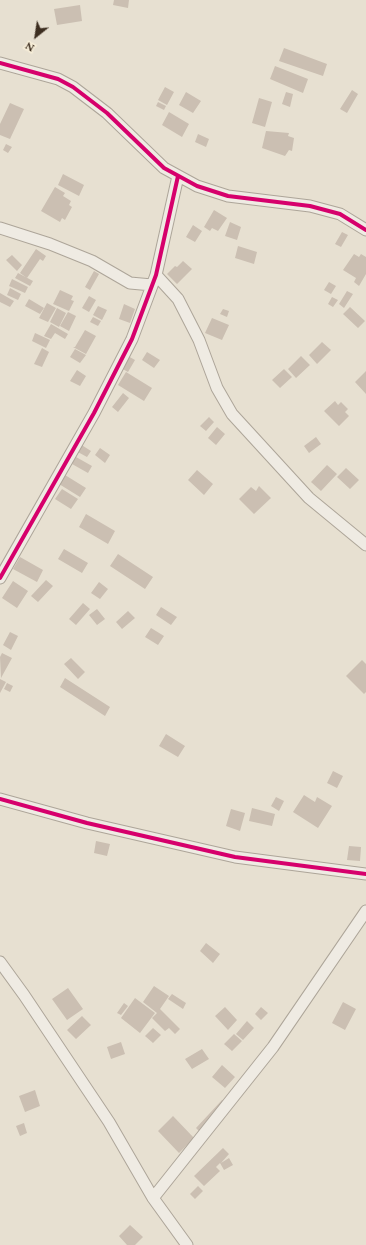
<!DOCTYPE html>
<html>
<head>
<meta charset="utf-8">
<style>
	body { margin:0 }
	#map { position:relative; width:366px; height:1245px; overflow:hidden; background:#e7e0d1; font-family:Spectral,serif }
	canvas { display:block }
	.north { position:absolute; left:16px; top:16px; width:40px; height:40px; -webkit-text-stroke:3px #f7eed8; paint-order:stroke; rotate:210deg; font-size:11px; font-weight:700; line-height:16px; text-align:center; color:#3d2e20 }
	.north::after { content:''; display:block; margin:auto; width:14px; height:18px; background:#3d2e20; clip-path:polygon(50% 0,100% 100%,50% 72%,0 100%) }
</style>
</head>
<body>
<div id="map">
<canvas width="366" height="1245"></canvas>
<div class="north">N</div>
</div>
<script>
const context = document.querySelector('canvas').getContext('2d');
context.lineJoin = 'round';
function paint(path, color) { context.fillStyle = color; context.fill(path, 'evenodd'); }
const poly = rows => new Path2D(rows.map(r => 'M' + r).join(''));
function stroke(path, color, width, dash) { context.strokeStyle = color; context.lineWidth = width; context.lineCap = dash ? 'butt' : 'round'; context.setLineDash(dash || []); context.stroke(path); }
const building = poly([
	[114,0,129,0,128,8,113,5],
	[80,5,82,21,57,25,54,9],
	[284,48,327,64,323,76,279,61],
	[275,66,308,79,303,93,270,79],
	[165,87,174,92,167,105,158,100],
	[352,90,358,94,347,113,340,109],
	[186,92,201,101,193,113,179,105],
	[286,92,293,94,290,107,282,104],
	[259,98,272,102,265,127,252,123],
	[158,102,166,106,164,110,156,106],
	[10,103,24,109,10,139,0,135,0,124],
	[169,112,189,124,182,137,162,125],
	[266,131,289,133,288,136,294,138,292,151,289,150,285,156,262,148],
	[198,134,209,139,206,147,195,142],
	[6,144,12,147,8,153,3,150],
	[63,174,84,185,79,196,58,185],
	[55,187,65,193,63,196,71,201,69,205,72,207,65,220,62,218,60,222,41,211],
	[214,210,227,218,218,231,212,228,210,231,204,227],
	[230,222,241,227,237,240,225,236],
	[193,225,202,231,195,242,186,237],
	[342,232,348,235,341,247,335,244],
	[238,246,257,252,254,264,235,258],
	[36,249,46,256,43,261,40,259,27,278,20,273],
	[354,254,359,257,361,254,366,257,366,274,359,286,354,282,356,278,343,270],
	[12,255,22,265,17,271,6,260],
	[183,261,192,269,177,284,167,274,175,266,177,267],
	[94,271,99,274,90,290,85,287],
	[18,273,33,281,30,286,15,278],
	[12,279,28,287,25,293,9,286],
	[329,282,336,286,331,294,324,290],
	[10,288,21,294,18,300,7,295],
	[60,290,73,296,71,300,74,301,69,311,53,304],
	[347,291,353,294,344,308,339,304],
	[0,293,14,301,10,307,0,302],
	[89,296,96,300,89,312,82,308],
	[332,297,338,300,333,307,328,304],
	[29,299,44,308,40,314,25,306],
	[47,303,56,308,48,322,39,318],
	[124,304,135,309,130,323,119,319],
	[98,306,107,310,102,320,93,315],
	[350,307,365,321,358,328,343,314],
	[57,308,66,313,59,327,50,322],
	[223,309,229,311,227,317,220,314],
	[68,312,76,316,69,331,60,326],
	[93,317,101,321,98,326,90,322],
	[212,318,229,325,222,340,205,333],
	[51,324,68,334,65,339,55,333,51,339,44,336],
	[85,330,96,336,86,354,73,347,75,347],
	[35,333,50,340,46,348,32,341],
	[322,342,331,350,317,364,309,355],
	[42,348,49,352,42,367,34,364],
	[75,349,86,355,80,363,70,357],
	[147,352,160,360,154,368,142,360],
	[128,356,135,360,128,372,121,368],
	[301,356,310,365,296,378,288,369],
	[284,369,292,377,280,388,272,380],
	[77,370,86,376,80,386,70,381],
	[366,371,366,394,355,382],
	[126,372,152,388,144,401,118,385],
	[123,393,129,398,118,412,112,407],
	[335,401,338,405,341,402,348,409,345,412,349,416,339,426,324,411],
	[209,417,214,422,206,431,200,426],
	[217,427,225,434,216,445,208,438],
	[316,437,321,444,309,453,304,446],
	[80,444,91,451,87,457,76,451],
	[100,448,110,455,105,463,95,455],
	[76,457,92,466,88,473,72,464],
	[327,465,337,474,321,491,311,482],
	[346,468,359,480,350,489,337,477],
	[197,470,213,484,204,495,188,480],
	[65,475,86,488,80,497,59,484],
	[259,486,271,498,254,514,239,499,251,487,256,491],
	[62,489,78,499,71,509,55,499],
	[86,514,115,531,108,544,79,527],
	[64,549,88,563,82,573,58,559],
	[118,554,153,577,145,589,110,566],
	[20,557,43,570,37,582,13,569],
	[46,580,53,586,38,602,31,596],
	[13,581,28,591,17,608,2,598],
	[99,582,108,589,100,599,91,593],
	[83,603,90,609,76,625,69,619],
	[161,607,177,617,171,625,156,615],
	[97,609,105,619,97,625,89,615],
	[128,611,135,618,122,629,116,622],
	[151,628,164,636,158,645,145,637],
	[10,632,18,636,11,650,3,645],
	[2,653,12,658,1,678,0,657],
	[71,658,85,672,78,679,64,664],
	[362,660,366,664,366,692,364,694,346,676],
	[65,678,110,707,105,716,60,687],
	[0,679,6,682,0,693],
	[7,683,13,686,10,692,4,689],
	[166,734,185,746,178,757,159,746],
	[333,771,343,776,337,788,327,783],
	[304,795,315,802,317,797,332,806,318,828,293,812],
	[276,797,284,801,279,811,271,806],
	[252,808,275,814,272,826,249,821],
	[231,809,245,813,240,831,226,826],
	[96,841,110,844,107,856,94,853],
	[349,846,361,847,360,861,347,860],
	[206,943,220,954,213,963,200,951],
	[154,986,169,996,160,1009,180,1029,175,1034,169,1028,165,1031,152,1018,157,1013,143,1002],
	[68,988,83,1009,67,1020,52,999],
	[172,994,186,1003,183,1009,168,999],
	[135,998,155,1013,140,1033,121,1018],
	[343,1002,356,1009,345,1030,332,1023],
	[124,1003,128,1006,121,1015,117,1013],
	[225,1007,237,1020,228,1030,215,1016],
	[261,1007,268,1013,261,1020,255,1014],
	[82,1016,91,1025,76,1039,67,1030],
	[247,1021,254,1028,243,1040,236,1034],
	[153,1028,161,1035,153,1043,145,1036],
	[234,1034,242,1041,232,1051,224,1044],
	[121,1042,125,1054,111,1059,107,1047],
	[202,1049,209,1059,192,1069,185,1059],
	[222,1065,235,1077,225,1088,212,1077],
	[35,1090,40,1106,25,1112,19,1096],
	[222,1100,229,1106,202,1134,196,1128],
	[173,1116,194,1138,179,1153,158,1131],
	[24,1123,27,1133,20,1136,16,1126],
	[223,1148,229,1154,221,1163,229,1158,233,1165,224,1170,220,1163,216,1167,220,1171,204,1186,194,1176],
	[198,1186,203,1191,195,1199,190,1194],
	[130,1225,143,1237,135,1245,127,1245,119,1236]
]);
const street = poly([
	[0,63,58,79,73,87,107,113,164,168,197,186,228,196,310,206,340,214,366,230],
	[0,228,50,244,92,261,130,283,152,285],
	[156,275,178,299,199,340,217,388,232,414,309,498,366,545],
	[0,578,94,413,132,339,156,275,178,176],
	[0,799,87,823,235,857,366,874],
	[0,962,24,995,109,1122,153,1198,187,1245],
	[153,1198,273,1047,366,911]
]);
const cycleway = poly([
	[0,63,58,79,73,87,107,113,164,168,197,186,228,196,310,206,340,214,366,230],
	[0,578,94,413,132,339,156,275,178,176],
	[0,799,87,823,235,857,366,874]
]);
paint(building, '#cbbfb2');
stroke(street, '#ada599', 13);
stroke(street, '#efebe3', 11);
stroke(cycleway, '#d6006c', 4);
</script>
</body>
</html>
